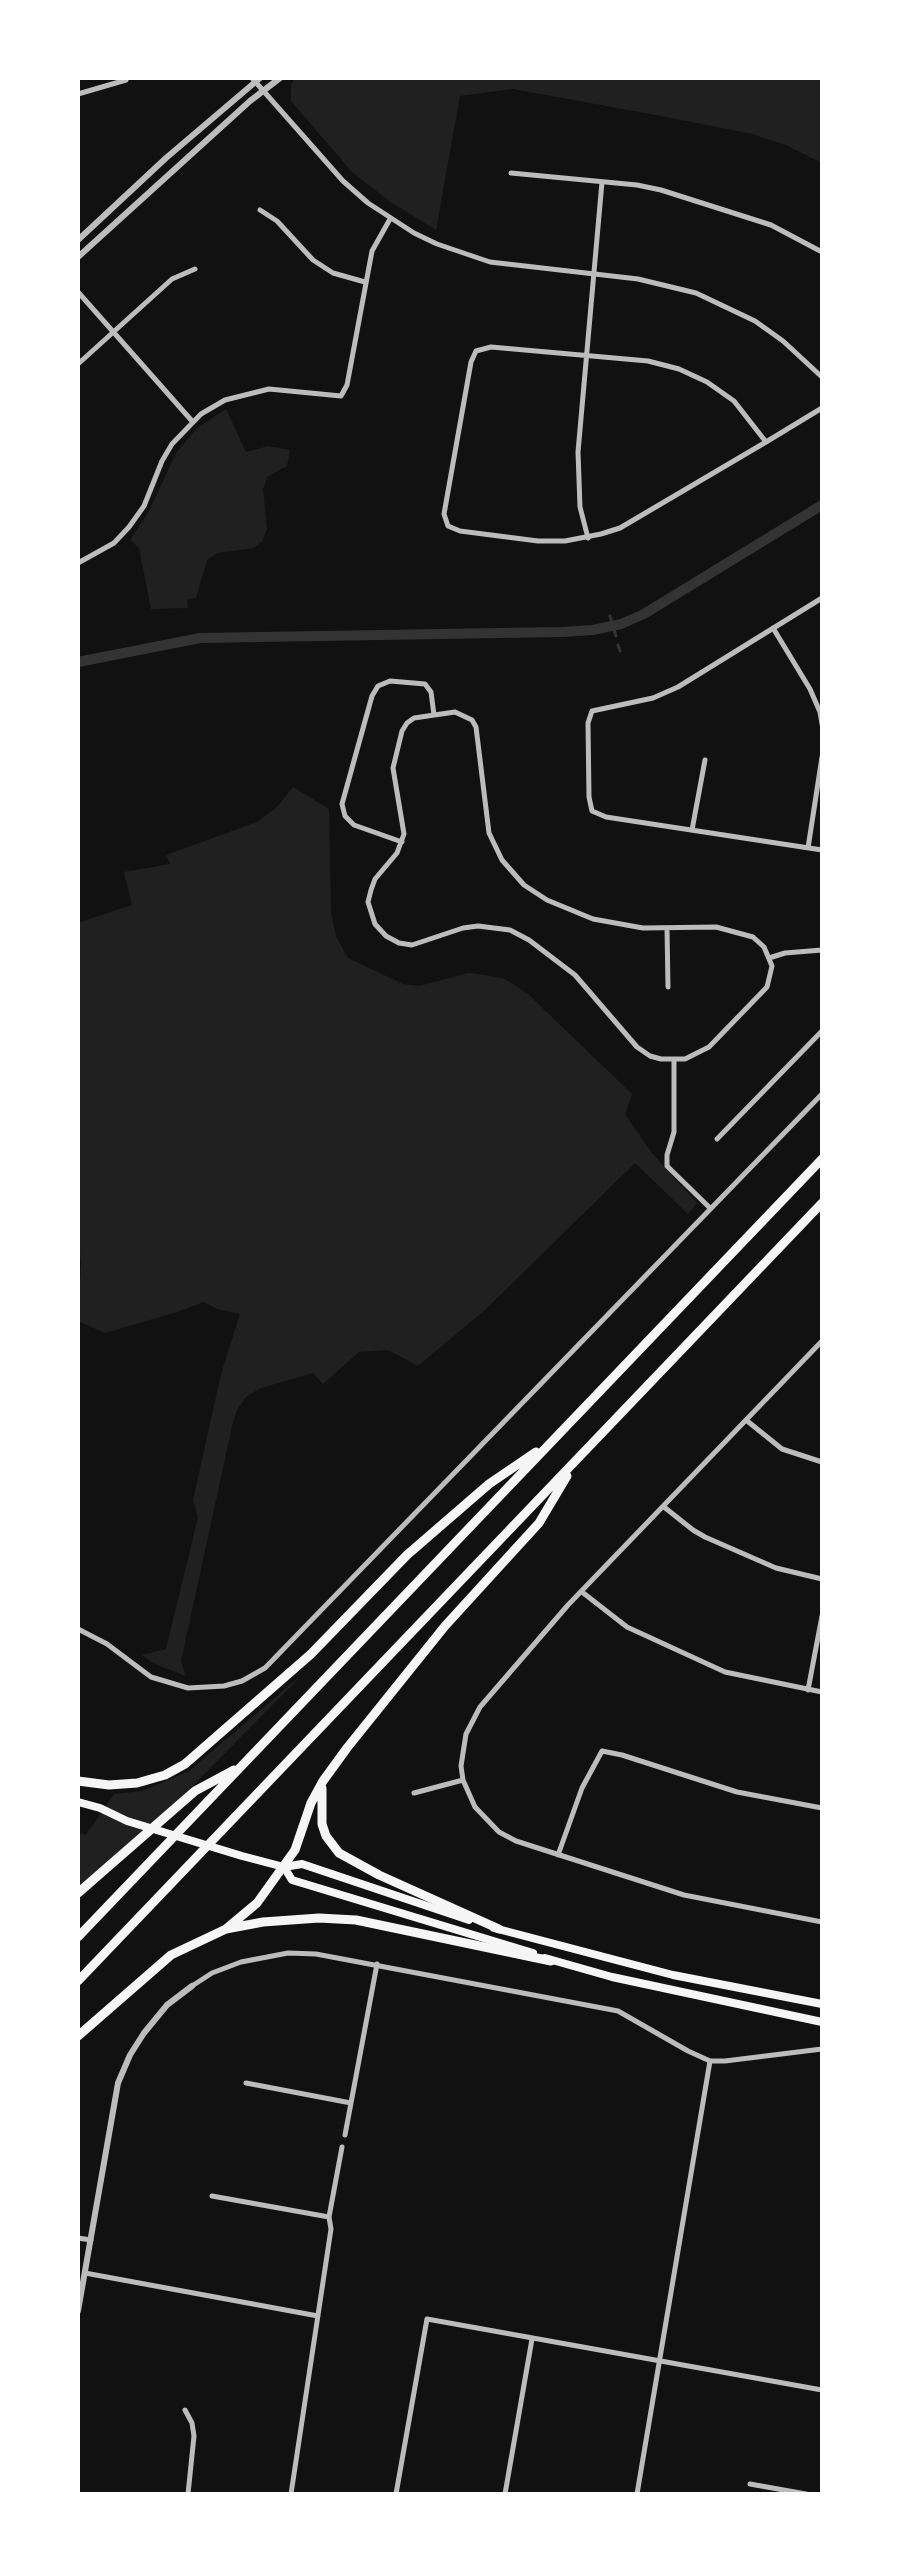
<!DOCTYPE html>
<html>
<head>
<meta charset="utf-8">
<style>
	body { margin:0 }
	#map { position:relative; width:900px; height:2572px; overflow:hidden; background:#111; font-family:Jost,sans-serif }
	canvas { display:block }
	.frame { position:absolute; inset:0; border:80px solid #fff; pointer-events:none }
</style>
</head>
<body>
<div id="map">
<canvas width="900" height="2572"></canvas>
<div class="frame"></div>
</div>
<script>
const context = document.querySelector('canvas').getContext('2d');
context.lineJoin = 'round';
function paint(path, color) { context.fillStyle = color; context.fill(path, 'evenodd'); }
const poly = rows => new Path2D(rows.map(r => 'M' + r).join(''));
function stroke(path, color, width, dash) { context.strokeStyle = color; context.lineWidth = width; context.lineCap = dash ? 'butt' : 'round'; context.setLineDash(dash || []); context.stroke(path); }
const green = poly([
	[295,78,822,78,822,163,786,145,752,134,661,116,513,89,460,96,436,230,389,201,352,172,291,101,291,85],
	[226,409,246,452,268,446,290,450,287,466,267,477,263,489,267,529,262,541,254,548,218,553,207,560,196,598,187,599,188,608,151,609,139,548,130,540,148,513,176,453,197,428],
	[293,787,329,809,331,912,336,936,348,958,403,984,419,986,468,973,479,974,505,979,528,994,632,1094,625,1114,651,1152,697,1203,688,1214,635,1163,485,1310,418,1366,388,1350,359,1352,323,1384,313,1373,261,1388,246,1397,237,1410,233,1422,181,1661,186,1676,155,1664,142,1655,166,1649,198,1517,193,1500,221,1374,240,1314,217,1309,204,1302,177,1312,105,1333,78,1321,81,1264,78,1225,78,923,132,905,124,872,170,864,166,855,257,822,277,807],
	[304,1673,78,1902,78,1833,86,1835,114,1794,142,1791,189,1771]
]);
const stream = poly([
	[610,616,616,636],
	[618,645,620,651]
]);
const canal = poly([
	[78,662,200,638,562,632,593,630,621,624,644,614,822,505]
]);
const minor = poly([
	[252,78,343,181,368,203,414,233,437,244,490,262,638,279,696,293,755,321,783,341,822,377],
	[78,94,126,80],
	[511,173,637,185,661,190,771,225,822,252],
	[260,210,277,221,313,260,333,273,365,282],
	[78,292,192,421],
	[78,364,172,279,195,269],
	[766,442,734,401,707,382,679,369,648,361,491,347,476,351,471,362,444,514,448,526,460,531,538,541,565,541,601,534,620,528,766,442,822,408],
	[588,538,580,507,578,452,602,182],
	[78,563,114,543,129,527,144,506,162,461,172,444,201,414,225,400,269,389,341,396,347,385,372,251,390,219],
	[822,598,678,687,653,698,592,711,588,723,589,797,592,811,606,817,822,850],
	[773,628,810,689,820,712,822,724],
	[455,712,472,720,476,727,489,833,502,860,524,885,547,900,593,919,643,928,716,927,753,937,764,947,772,966,767,987,709,1047,685,1059,661,1059,650,1056,637,1047,575,975,529,940,510,930,478,926,463,928,412,945,399,943,386,936,375,924,368,902,371,890,375,879,397,853,404,834,393,768,402,731,407,723,414,718,455,712],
	[692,830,705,760],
	[402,842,354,825,345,816,342,804,372,696,378,686,390,681,425,684,431,692,434,715],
	[808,848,822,757],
	[667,928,668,987],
	[769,958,785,953,822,950],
	[674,1060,674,1132,667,1155,667,1166,710,1208],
	[717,1139,822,1031],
	[822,1341,568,1605,480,1707,466,1734,461,1766,463,1780,475,1807,499,1832,516,1841,684,1895,822,1922],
	[746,1420,782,1449,822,1462],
	[664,1507,693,1530,705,1537,776,1568,822,1579],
	[582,1592,627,1627,725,1672,822,1692],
	[78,1629,107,1644,151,1677,188,1688,224,1686,242,1681,265,1668,822,1094],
	[808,1690,822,1616],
	[414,1793,463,1780],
	[558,1855,582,1788,602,1751,622,1755,737,1792,822,1808],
	[192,1986,212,1973,241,1962,288,1953,316,1954,618,2011,688,2051,710,2061,725,2061,822,2049],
	[246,2083,351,2103],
	[345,2135,377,1964],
	[212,2196,329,2217],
	[78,2238,91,2240],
	[85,2273,318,2316],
	[185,2410,192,2423,194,2436,188,2494],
	[750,2484,806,2494],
	[291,2494,331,2229,329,2217,342,2147],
	[396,2494,427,2319,822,2390],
	[505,2494,532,2339],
	[637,2494,710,2061]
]);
const tertiary = poly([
	[78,240,166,158,260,78],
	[78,257,250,101,280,78],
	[78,2311,118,2083,130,2055,144,2033,167,2005,192,1986]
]);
const primary = poly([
	[78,1802,100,1808,127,1821,242,1856,284,1867,302,1864,469,1920],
	[284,1867,292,1880,533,1953],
	[494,1928,673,1975,822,2004],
	[545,1958,612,1977,822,2022]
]);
const motorway = poly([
	[78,1781,109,1785,137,1783,165,1775,185,1764,311,1654,407,1555,489,1484,536,1452],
	[322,1788,322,1824,326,1836,339,1853,379,1875,499,1929],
	[78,1893,195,1791,234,1770],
	[226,1929,257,1903,295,1850,311,1803,323,1781,347,1748,445,1626,539,1523,567,1476],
	[78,1937,822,1159],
	[78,1981,822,1203],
	[78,2036,171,1955,226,1929,263,1922,319,1918,356,1920,551,1961]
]);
paint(green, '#202020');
stroke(stream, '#333', 3);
stroke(canal, '#333', 10);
stroke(minor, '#bcbcbc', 5);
stroke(tertiary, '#bcbcbc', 6);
stroke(primary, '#f5f5f5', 8);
stroke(motorway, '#f5f5f5', 9);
</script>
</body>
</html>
